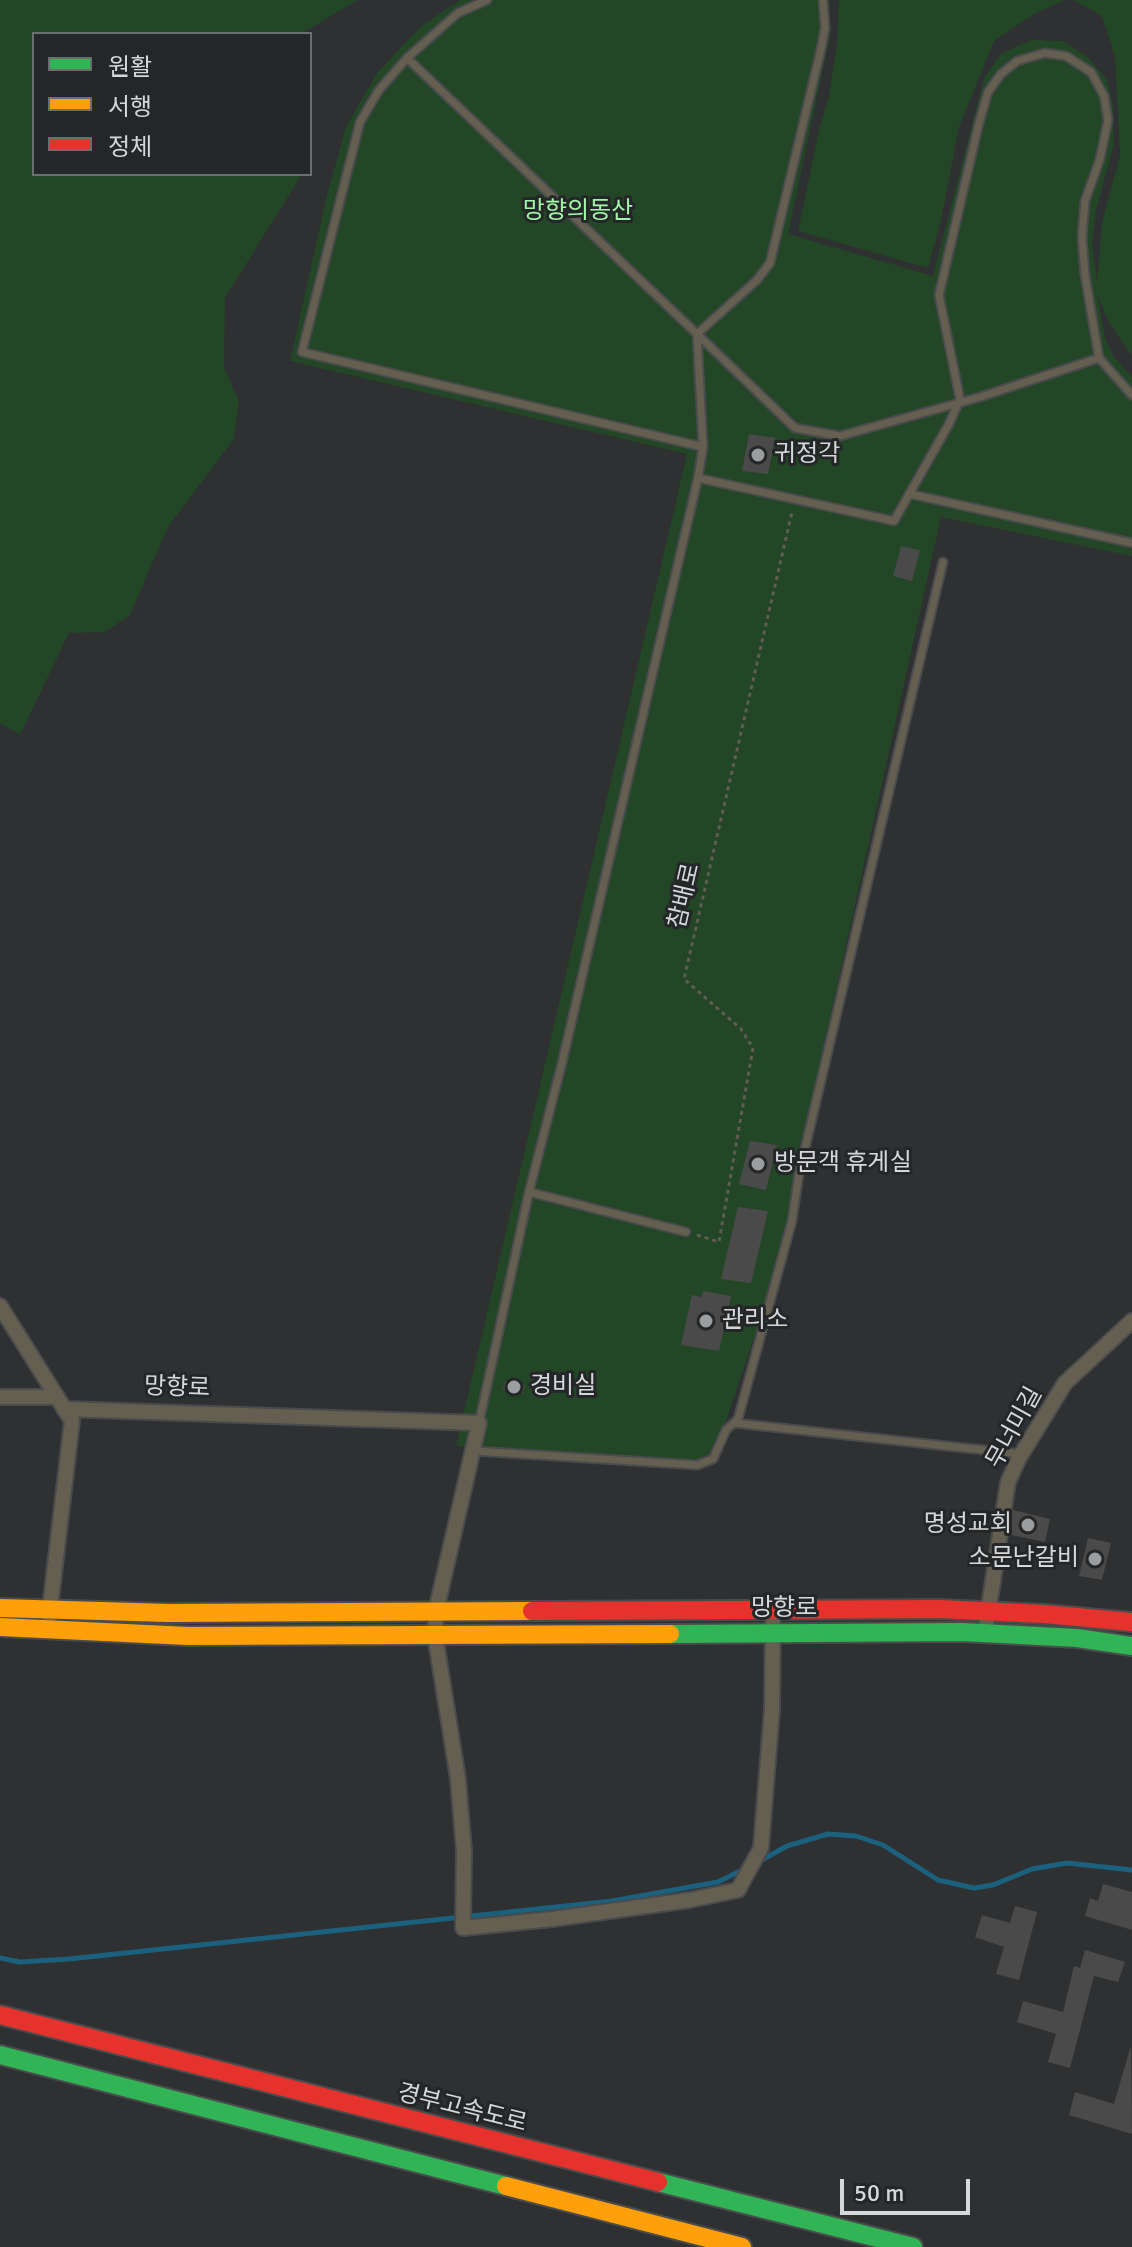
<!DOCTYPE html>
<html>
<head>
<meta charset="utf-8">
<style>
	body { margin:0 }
	#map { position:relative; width:1132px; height:2247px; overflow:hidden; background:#2f3031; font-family:Signika,"Noto Sans KR",sans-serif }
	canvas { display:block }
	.legend { position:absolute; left:32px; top:32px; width:280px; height:144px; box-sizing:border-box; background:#242628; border:2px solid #6b6d6e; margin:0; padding:10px 14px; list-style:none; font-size:24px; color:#d6d7d8 }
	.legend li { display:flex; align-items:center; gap:16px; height:40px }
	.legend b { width:40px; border:2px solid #6b6d6e }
	.scale { position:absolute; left:840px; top:2179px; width:130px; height:36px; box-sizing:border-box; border:4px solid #d6d7d8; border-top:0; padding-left:10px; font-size:24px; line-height:28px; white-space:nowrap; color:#d6d7d8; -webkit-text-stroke:6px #242628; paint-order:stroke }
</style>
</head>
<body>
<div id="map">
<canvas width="1132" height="2247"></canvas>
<ul class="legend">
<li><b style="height:10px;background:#30b455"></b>원활</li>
<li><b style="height:10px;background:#ff9f0a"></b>서행</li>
<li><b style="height:10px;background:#e5322d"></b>정체</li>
</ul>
<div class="scale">50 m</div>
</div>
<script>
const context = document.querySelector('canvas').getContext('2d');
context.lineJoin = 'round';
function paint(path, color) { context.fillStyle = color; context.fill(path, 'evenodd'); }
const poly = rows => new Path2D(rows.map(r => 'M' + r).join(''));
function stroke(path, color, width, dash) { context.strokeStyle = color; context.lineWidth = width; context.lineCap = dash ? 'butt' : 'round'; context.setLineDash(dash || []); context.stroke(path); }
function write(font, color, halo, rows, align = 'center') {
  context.font = font + ' Signika,"Noto Sans KR",sans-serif'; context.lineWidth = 6; context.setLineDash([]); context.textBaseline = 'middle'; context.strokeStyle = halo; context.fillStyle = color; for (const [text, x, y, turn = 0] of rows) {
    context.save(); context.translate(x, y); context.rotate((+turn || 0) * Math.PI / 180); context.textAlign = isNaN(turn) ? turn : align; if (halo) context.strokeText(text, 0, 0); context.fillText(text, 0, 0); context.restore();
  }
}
const green = poly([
	[0,0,358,0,301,34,34,34,34,174,302,174,225,298,224,367,239,401,234,439,168,527,130,615,105,632,69,633,20,735,0,723],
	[460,0,829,0,831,31,788,234,933,276,984,78,1002,53,1031,40,1063,41,1088,57,1107,80,1113,105,1114,144,1096,210,1092,243,1097,283,1102,223,1120,155,1115,57,1102,16,1073,0,1132,0,1132,356,1109,323,1097,294,1106,341,1114,357,1132,377,1132,556,941,517,792,1189,783,1251,722,1433,713,1453,706,1460,698,1461,456,1446,687,454,290,361,327,195,346,127,377,73,420,27],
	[839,0,1065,0,1034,14,994,41,959,127,941,220,928,268,798,231,820,126,829,95,837,44]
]);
const stream = poly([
	[760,1861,787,1846,828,1834,856,1836,883,1845,938,1880,974,1888,993,1885,1032,1869,1067,1863,1132,1870],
	[0,1958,20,1962,69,1959,612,1901,718,1882,744,1869]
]);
const building = poly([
	[749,434,775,438,768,474,742,471],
	[901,546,920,550,912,581,893,576],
	[750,1141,777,1145,766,1190,739,1184],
	[738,1207,768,1211,751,1283,721,1279],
	[704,1291,731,1296,719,1351,681,1345,692,1295,701,1297],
	[505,1381,525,1385,523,1393,503,1390],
	[1013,1510,1050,1519,1045,1542,1007,1534],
	[1088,1538,1111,1543,1102,1580,1079,1576],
	[1103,1884,1132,1892,1132,1930,1085,1916,1090,1898,1098,1901],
	[1015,1906,1037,1912,1019,1980,996,1974,1004,1947,975,1937,982,1915,1010,1923],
	[1085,1950,1125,1962,1118,1982,1094,1976,1070,2068,1048,2062,1056,2034,1017,2022,1023,2001,1063,2012,1074,1966,1080,1968],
	[1131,2045,1132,2134,1069,2115,1075,2092,1114,2104]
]);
const path = poly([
	[697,1235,719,1242,753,1048,741,1029,684,979,792,512]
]);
const lane = poly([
	[487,0,458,13,407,58,379,90,360,122,302,352,703,447],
	[823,0,825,28,821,49,770,263,757,280,697,334,795,428,840,436,980,397,1099,358],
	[407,58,697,334,703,447,698,478,562,1063,529,1192,479,1423],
	[698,478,894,521,949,424,960,399,939,295,979,123,988,92,1001,74,1017,61,1045,53,1066,56,1091,72,1104,96,1108,120,1100,159,1085,201,1082,237,1085,275,1099,358,1132,395],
	[910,494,1132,543],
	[529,1192,686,1232],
	[734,1423,1021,1454],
	[474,1451,697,1465,713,1459,726,1430,738,1419,792,1221,799,1174,943,562]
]);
const street = poly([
	[0,1306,72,1421,49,1617],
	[0,1397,56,1397],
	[64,1409,479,1423,436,1611,435,1635,458,1779,464,1851,463,1928,552,1919,690,1900,738,1890,761,1848,772,1709,773,1609],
	[985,1633,1008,1482,1019,1458,1065,1383,1132,1321]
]);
const fast = poly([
	[670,1634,962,1632,1077,1638,1132,1646],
	[0,2055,506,2186],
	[658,2182,913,2247]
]);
const slow = poly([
	[0,1608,168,1613,532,1611],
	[0,1627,188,1636,670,1634],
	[506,2186,742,2247]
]);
const jam = poly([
	[532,1611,939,1609,1044,1614,1132,1622],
	[0,2015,658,2182]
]);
const markers = [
	[758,455,8,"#9c9d9e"],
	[758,1164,8,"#9c9d9e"],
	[706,1321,8,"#9c9d9e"],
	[514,1387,8,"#9c9d9e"],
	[1028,1525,8,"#9c9d9e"],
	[1095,1559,8,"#9c9d9e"]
];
const parkNames = [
	["망향의동산",578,212]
];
const poiNames = [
	["귀정각",774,455],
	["방문객 휴게실",774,1164],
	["관리소",722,1321],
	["경비실",530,1387],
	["명성교회",1012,1525,"right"],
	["소문난갈비",1079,1559,"right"]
];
const streetNames = [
	["참배로",685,896,-77],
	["망향로",177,1388,2],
	["무너미길",1015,1428,-61],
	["망향로",784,1609],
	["경부고속도로",462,2109,14]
];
paint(green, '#234627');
stroke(stream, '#1b607d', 5);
paint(building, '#4a4a4a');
stroke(lane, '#4a4b4c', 11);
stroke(street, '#4a4b4c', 18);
stroke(fast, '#4a4b4c', 22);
stroke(slow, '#4a4b4c', 22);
stroke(jam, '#4a4b4c', 22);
stroke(path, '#5f5d54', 3, [4, 4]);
stroke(lane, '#645f51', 7);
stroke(street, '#645f51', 14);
stroke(fast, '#30b455', 18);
stroke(slow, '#ff9f0a', 18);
stroke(jam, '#e5322d', 18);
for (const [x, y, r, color] of markers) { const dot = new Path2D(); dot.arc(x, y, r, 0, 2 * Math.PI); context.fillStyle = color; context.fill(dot); stroke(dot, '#242628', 3); }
write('24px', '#a0f6a6', '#242628', parkNames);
write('24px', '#d6d7d8', '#242628', poiNames, 'left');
write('24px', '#d6d7d8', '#242628', streetNames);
</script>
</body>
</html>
